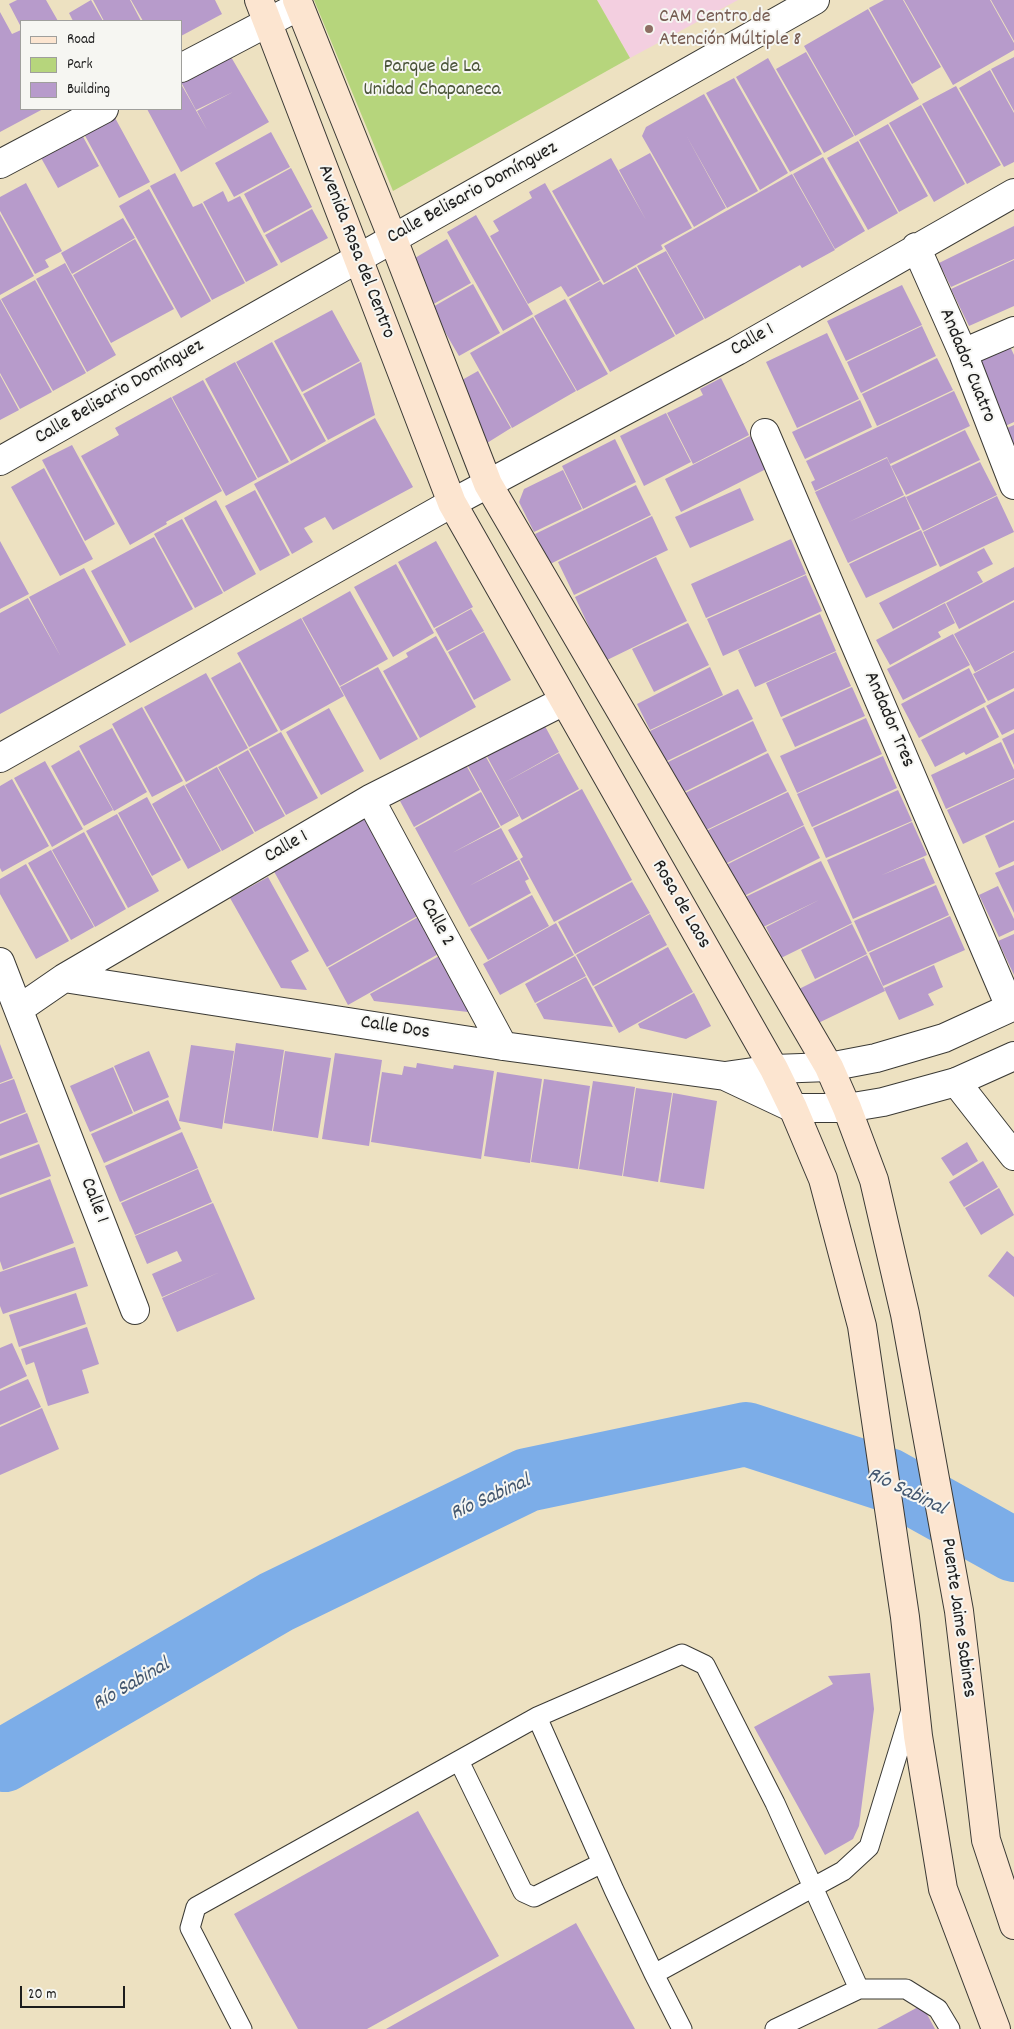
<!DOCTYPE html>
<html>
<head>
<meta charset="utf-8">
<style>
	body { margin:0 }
	#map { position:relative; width:1014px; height:2029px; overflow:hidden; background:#ede1c1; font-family:Dekko,sans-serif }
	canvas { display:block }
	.legend { position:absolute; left:20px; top:20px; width:162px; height:90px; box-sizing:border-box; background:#f6f6f2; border:1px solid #9f9f9c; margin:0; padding:6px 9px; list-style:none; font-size:15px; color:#1c1c1c }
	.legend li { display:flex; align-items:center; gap:10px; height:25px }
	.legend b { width:25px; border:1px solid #9f9f9c }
	.scale { position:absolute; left:20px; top:1986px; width:105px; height:22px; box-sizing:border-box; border:2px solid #1c1c1c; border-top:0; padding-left:6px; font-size:15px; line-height:18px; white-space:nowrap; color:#1c1c1c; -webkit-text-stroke:4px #f6f6f2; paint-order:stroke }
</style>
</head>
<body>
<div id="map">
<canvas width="1014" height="2029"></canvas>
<ul class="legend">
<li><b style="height:6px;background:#fce5d0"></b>Road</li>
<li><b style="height:14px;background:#b6d57c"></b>Park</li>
<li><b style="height:14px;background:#b79bcb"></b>Building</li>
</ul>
<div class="scale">20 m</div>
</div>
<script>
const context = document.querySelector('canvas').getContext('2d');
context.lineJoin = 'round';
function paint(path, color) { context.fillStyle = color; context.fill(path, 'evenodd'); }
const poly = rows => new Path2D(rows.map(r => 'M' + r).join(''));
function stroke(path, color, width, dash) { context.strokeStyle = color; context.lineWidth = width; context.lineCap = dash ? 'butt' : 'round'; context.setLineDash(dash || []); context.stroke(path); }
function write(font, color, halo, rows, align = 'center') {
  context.font = font + ' Dekko,sans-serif'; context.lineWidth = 4; context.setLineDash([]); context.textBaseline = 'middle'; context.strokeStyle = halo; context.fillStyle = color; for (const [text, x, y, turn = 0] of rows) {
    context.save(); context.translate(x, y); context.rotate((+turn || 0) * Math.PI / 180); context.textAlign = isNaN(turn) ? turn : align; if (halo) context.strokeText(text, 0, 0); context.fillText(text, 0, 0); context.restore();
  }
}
const built = poly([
	[597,0,738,0,630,58]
]);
const green = poly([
	[314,0,597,0,630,58,393,191]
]);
const river = poly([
	[0,1759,4,1760,276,1602,527,1480,746,1434,888,1480,1014,1550]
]);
const building = poly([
	[17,0,46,0,58,21,21,21,21,27,9,4],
	[91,0,103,21,73,21,69,13],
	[93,0,130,0,141,21,104,21],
	[131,0,215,0,222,14,181,36,181,21,143,21],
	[884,0,903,0,941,67,912,84,869,8],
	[904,0,990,0,1014,43,1014,50,953,85],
	[991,0,1014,0,1014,41],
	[868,9,919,99,855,136,804,46],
	[0,12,12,34,21,30,21,109,43,109,0,132],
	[227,50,269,122,181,172,147,109,181,109,181,84,207,130,197,111,233,92,196,110,181,82,181,75],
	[806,52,854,136,824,153,776,69],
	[1014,57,1014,111,991,69],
	[768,58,822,154,790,172,736,77],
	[990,70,1014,113,1014,162,1004,167,959,88],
	[734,78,788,173,760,190,706,93],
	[956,86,1001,165,967,184,922,104],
	[704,94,758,191,727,208,686,135,726,208,694,227,642,136,646,127],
	[921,105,965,184,934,202,889,123],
	[114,116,150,182,119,198,83,132],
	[888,124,928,196,899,212,859,140],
	[271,132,290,167,234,197,215,163],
	[81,133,99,166,58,188,40,156],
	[858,141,898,213,868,230,827,158],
	[650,153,692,228,661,245,663,249,604,283,552,191,611,158,646,220,619,170],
	[823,157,865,231,835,249,793,174],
	[291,168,312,207,264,233,244,194],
	[175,173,193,207,202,203,245,283,212,300,150,186],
	[792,174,835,250,802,268,800,265,705,319,664,246],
	[26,183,62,251,45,260,49,267,35,274,0,211,0,197],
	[545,183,600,280,568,297,561,286,528,304,490,236,499,231,493,221,532,198,529,192],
	[149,189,211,301,181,318,119,206],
	[223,191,228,202,240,196,278,265,246,282,203,202],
	[312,209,328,238,281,263,265,235],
	[0,214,34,276,0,295],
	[476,215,533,314,503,331,447,232],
	[123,218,135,238,72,274,61,253],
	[1014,226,1014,259,951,287,939,263],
	[135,239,174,309,111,343,73,275],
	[447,239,471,283,430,306,415,258],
	[666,251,704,319,676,335,637,266],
	[1014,260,1014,306,969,326,951,289],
	[65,263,116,355,87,372,36,279],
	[636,267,675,336,610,372,569,299,600,281,603,285],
	[35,280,86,373,53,391,1,299],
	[473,284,500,333,459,356,431,308],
	[902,285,922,325,846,361,827,321],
	[0,299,52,392,20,409,0,373],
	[565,299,608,374,577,391,534,316],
	[332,310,360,361,302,392,274,341],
	[533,317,576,391,512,428,470,353],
	[922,326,936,356,861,393,847,362],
	[827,333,859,399,797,428,766,362],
	[1007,340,1014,355,1014,422,1003,427,971,356],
	[272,342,326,441,291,461,236,362],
	[937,358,953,390,877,426,862,394],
	[235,362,289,462,258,478,205,379],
	[361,362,375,415,328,440,303,394],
	[478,371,511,428,487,443,453,385],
	[0,375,19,410,0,420],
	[721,378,749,435,693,464,667,413,703,395,700,389],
	[203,380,257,479,226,496,172,397],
	[954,391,970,426,890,464,887,457,815,491,811,482,815,480,806,461],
	[171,397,222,491,166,522,167,524,130,545,81,456,119,435,115,428],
	[860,400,872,427,805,459,792,432],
	[666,413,691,462,644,486,620,436],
	[375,418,413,487,333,530,325,517,304,528,313,542,292,554,254,484],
	[1014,425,1014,463,1000,431],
	[965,430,980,460,906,495,891,466],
	[750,436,766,469,681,512,665,479],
	[615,439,636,482,583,509,562,466],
	[72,445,115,524,85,541,42,460],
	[887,458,904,495,849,522,905,496,920,529,848,563,815,492],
	[980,462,997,495,923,531,906,497],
	[44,468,93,559,60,576,11,487],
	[563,470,582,509,534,532,519,502,524,489],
	[636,485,651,515,550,564,535,534],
	[740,488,754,520,690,548,675,517],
	[255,490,290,555,260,571,225,506],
	[997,496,1014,532,940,567,923,532],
	[216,500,256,574,224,592,184,518],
	[652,516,668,550,574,595,558,562],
	[182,519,223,593,195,608,154,534],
	[921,530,937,565,866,598,849,564],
	[154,537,193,609,130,643,91,571],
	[791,539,806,574,706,618,691,584],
	[0,541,29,594,0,609],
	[436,541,473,607,434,628,398,562],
	[984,548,993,564,977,572,983,582,893,629,879,603],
	[656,557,687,621,605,661,575,597],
	[396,564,434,633,393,657,354,587],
	[1014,567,1014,600,959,629,946,603],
	[84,568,126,645,0,714,0,613,28,598,61,657,29,597],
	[806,575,822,611,723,656,707,619],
	[350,591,388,659,340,686,302,618],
	[1014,602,1014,651,975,672,954,634],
	[945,603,955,623,938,632,941,637,890,665,876,640],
	[471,609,484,631,447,651,435,629],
	[820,614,836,651,755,687,738,650],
	[301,618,344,696,281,731,237,653],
	[688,623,709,665,654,692,632,649],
	[484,632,511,680,474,700,448,652],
	[953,634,970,665,903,700,887,669],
	[436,636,476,707,420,738,383,671,408,657,406,653],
	[836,652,851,686,781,717,766,683],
	[1014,652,1014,688,988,701,973,674],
	[240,662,278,731,249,747,211,678],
	[378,667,418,739,380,760,340,687],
	[710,667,723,695,650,730,637,704],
	[969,668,986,702,919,738,901,704],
	[206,673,248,748,186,782,144,707],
	[852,687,865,716,795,747,782,719],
	[738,689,753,719,665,762,650,731],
	[1014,691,1014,729,1002,735,986,706],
	[142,707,183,781,152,797,112,724],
	[984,707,999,737,966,755,964,752,935,767,921,740],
	[329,708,364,771,321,795,286,732],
	[540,717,559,752,502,784,483,749],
	[866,718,882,754,797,793,780,756],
	[753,721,767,751,680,794,666,763],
	[112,728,147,792,114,811,79,746],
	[281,732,318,798,286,815,249,749],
	[1014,733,1014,765,1002,739],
	[1001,742,1014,770,1014,778,946,809,931,775],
	[79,750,113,810,84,826,51,766],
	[248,750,285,816,255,832,218,767],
	[482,750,519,816,501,826,464,759],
	[559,753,579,789,522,820,502,784],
	[768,753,787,791,700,833,681,795],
	[883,756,897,788,812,827,797,794],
	[45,761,83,829,52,847,14,778],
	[466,765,480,790,414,827,400,801],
	[217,767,254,833,222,851,185,785],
	[12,779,49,846,2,872,0,868,0,786],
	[1014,779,1014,820,963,844,947,810],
	[184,785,221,851,188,869,152,804],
	[582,789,632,880,554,922,520,859,523,857,508,830],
	[898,790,912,821,826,858,813,828],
	[481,792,500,827,452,853,501,828,518,859,469,886,519,860,529,879,525,881,531,893,469,927,415,828],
	[788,792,804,825,717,868,700,834],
	[147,797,181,860,152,876,118,813],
	[117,814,159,891,128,908,86,831],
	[363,815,419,915,327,967,271,866],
	[912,822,927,855,882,875,924,858,935,883,853,919,827,860],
	[1014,822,1014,861,999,868,985,836],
	[804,826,820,858,742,897,726,865],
	[84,832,126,909,95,927,52,850],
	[51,850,94,927,71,940,28,863],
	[821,861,852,923,781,958,766,927,819,900,757,930,743,898],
	[26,864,69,941,36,959,0,894,0,879],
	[1014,865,1014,913,995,873],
	[268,877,309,951,291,961,307,990,281,988,230,898],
	[632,882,650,913,575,954,558,922],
	[936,885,949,915,868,952,854,921],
	[998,886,1014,919,1014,930,999,937,979,895],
	[532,895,549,926,488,960,470,929],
	[650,914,667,945,593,986,576,955],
	[420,916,440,953,348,1005,328,968],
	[950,916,965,950,883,986,869,953],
	[556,923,574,955,500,995,483,964],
	[852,924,867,954,815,979,801,950],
	[1014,934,1014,975,998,941],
	[668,947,693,992,619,1033,594,987],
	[441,955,472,1010,468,1012,374,1001,370,994],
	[867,955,885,991,812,1026,795,991],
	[575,956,586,976,535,1003,525,984],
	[934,965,943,987,928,994,934,1005,899,1020,884,988],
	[586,977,613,1027,544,1019,536,1004],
	[694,993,711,1026,686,1039,640,1028,638,1024],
	[236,1043,284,1050,272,1131,224,1123],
	[0,1044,13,1078,0,1083],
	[191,1045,234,1051,222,1129,179,1121],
	[149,1051,169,1097,134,1112,114,1066],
	[285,1051,331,1058,318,1138,273,1131],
	[335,1053,382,1060,369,1146,322,1139],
	[417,1063,453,1069,454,1065,494,1071,481,1159,371,1142,382,1072,402,1075,404,1066,416,1068],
	[113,1067,133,1113,90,1132,70,1086],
	[497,1072,542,1079,530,1163,484,1156],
	[14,1079,26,1112,0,1122,0,1084],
	[544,1079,590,1086,578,1169,531,1162],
	[593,1081,635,1087,622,1176,579,1169],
	[636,1088,672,1093,658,1182,623,1176],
	[673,1093,717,1101,704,1189,660,1182],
	[168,1100,181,1129,104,1163,91,1134],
	[27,1113,38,1142,0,1156,0,1124],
	[182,1132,198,1168,120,1202,105,1166],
	[967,1142,978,1161,953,1176,941,1158],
	[39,1144,51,1176,0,1195,0,1159],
	[983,1161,998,1187,964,1207,949,1182],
	[198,1169,212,1202,135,1235,121,1203],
	[50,1179,74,1243,3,1270,0,1261,0,1198],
	[999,1188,1014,1215,981,1235,965,1208],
	[213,1203,255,1299,177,1332,162,1298,220,1272,162,1297,152,1274,182,1261,177,1251,147,1264,135,1236],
	[75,1247,88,1286,3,1314,0,1306,0,1272],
	[1007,1251,1014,1257,1014,1297,988,1276],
	[76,1293,86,1324,19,1347,9,1315],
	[87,1327,99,1364,82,1370,89,1393,48,1406,34,1362,26,1365,21,1349],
	[12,1343,27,1376,0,1389,0,1348],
	[28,1379,41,1407,0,1425,0,1391],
	[42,1408,59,1449,0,1475,0,1427],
	[870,1673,874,1709,859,1826,853,1839,825,1855,754,1727,833,1684,828,1676],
	[418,1811,499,1956,367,2029,298,2029,234,1914],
	[576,1923,635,2029,386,2029],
	[922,2005,935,2029,877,2029]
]);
const service = poly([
	[537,1717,614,1890,654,1974,682,2029],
	[459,1761,523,1892,534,1897,602,1863],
	[654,1974,843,1871,869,1847,911,1710],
	[859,1989,906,1989,938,2009,950,2029],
	[242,2029,190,1928,196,1907,537,1717,682,1654,705,1665,775,1803,859,1989,775,2029]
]);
const minor = poly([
	[181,68,299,6],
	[0,164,104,109],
	[916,247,963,353,1014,485],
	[963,353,1014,331],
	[765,433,1010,1007],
	[0,461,815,0],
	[0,758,452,503,737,351,1014,193],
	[370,799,503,1046],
	[0,962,135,1310],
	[64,978,503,1046,725,1076,774,1069],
	[19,1009,64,978,370,799,564,701],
	[725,1076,793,1108],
	[956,1082,1014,1156]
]);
const tertiary = poly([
	[774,1069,829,1067,876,1058,944,1038,1014,1006],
	[793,1108,847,1108,883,1102,956,1082,1014,1056]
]);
const secondary = poly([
	[259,0,452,503,774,1069,793,1108,823,1179,862,1326,905,1617,918,1736,943,1889,996,2029],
	[297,0,393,239,488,484,829,1067,847,1108,874,1180,905,1314,959,1611,986,1840,1014,1925]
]);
const markers = [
	[649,29,5,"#8d6e63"]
];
const educationNames = [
	["CAM Centro de",659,18],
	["Atención Múltiple 8",659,41]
];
const parkNames = [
	["Parque de La",432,68],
	["Unidad Chapaneca",432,91]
];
const streetNames = [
	["Calle Belisario Domínguez",473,194,-29],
	["Avenida Rosa del Centro",355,252,69],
	["Calle 1",753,341,-30],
	["Andador Cuatro",966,366,68],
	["Calle Belisario Domínguez",120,393,-30],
	["Andador Tres",888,720,67],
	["Calle 1",287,848,-30],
	["Rosa de Laos",680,905,60],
	["Calle 2",436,923,62],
	["Calle Dos",395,1029,9],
	["Calle 1",93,1201,69],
	["Puente Jaime Sabines",957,1618,82]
];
const waterNames = [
	["Río Sabinal",906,1493,26],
	["Río Sabinal",491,1499,-24],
	["Río Sabinal",132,1686,-30]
];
paint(built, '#f3cfe0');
paint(green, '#b6d57c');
stroke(river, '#7cade8', 64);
paint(building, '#b79bcb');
stroke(service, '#3b3a35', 21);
stroke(minor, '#3b3a35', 30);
stroke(tertiary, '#3b3a35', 30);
stroke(secondary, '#3b3a35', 30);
stroke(service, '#fff', 19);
stroke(minor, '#fff', 28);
stroke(tertiary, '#fff', 28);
stroke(secondary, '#fce5d0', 28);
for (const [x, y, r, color] of markers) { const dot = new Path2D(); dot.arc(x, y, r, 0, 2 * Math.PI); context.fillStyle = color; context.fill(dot); stroke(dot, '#f6f6f2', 2); }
write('20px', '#785e54', '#f6f6f2', educationNames, 'left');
write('20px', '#4a5439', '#f6f6f2', parkNames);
write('20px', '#1c1c1c', '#f6f6f2', streetNames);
write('italic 21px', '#42566e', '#f6f6f2', waterNames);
</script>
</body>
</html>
